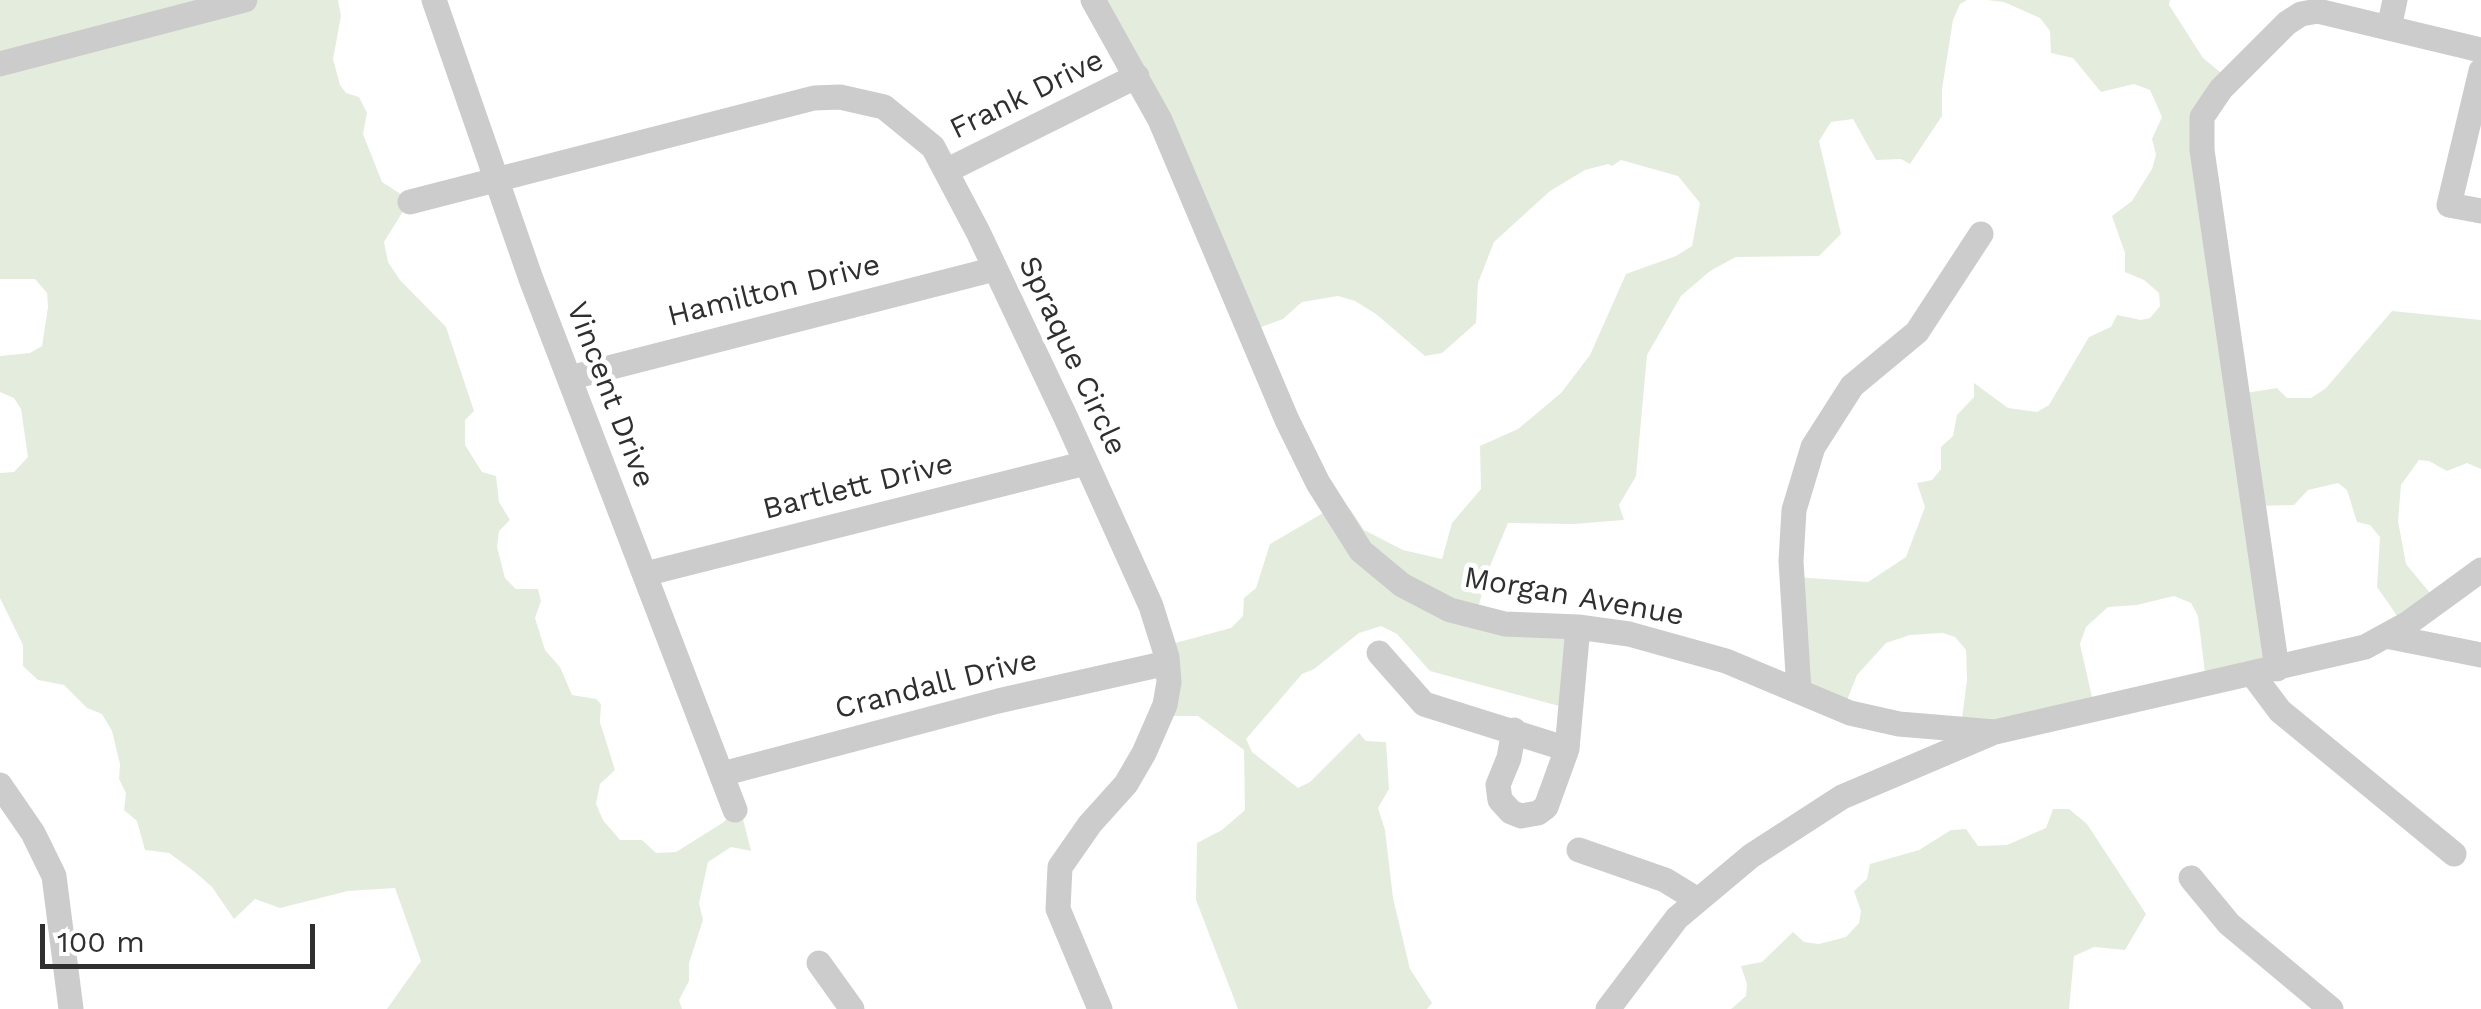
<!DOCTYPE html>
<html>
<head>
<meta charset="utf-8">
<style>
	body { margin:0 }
	#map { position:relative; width:2481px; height:1009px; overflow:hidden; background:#fff; font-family:"Work Sans",sans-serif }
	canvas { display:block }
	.scale { position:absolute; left:40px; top:924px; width:275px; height:45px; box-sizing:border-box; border:5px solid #2f2f2f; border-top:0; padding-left:12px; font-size:30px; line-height:35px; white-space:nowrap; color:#2f2f2f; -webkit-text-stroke:8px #fff; paint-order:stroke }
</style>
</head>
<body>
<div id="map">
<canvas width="2481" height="1009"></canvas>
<div class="scale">100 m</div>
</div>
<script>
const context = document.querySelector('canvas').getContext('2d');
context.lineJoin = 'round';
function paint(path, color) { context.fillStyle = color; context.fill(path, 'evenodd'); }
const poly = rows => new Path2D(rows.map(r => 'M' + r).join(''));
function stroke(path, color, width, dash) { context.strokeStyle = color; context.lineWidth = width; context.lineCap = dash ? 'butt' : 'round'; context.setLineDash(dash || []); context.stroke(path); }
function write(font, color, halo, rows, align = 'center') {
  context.font = font + ' "Work Sans",sans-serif'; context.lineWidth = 10; context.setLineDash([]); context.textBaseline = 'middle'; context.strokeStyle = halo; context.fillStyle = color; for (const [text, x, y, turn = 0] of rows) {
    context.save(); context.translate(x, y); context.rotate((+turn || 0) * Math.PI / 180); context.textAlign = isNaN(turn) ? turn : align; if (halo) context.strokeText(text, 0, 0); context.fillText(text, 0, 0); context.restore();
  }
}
const green = poly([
	[0,0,338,0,341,16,333,59,340,85,346,93,359,97,367,113,363,134,382,182,410,200,384,242,388,262,400,280,446,327,474,411,465,420,465,445,482,472,496,476,499,502,510,520,499,531,497,547,505,578,516,589,538,589,541,601,535,618,545,650,560,667,572,695,596,699,601,704,600,722,615,770,600,784,596,804,603,820,620,840,642,840,656,853,676,852,724,822,735,808,742,815,751,851,731,847,708,862,699,903,703,920,689,963,689,981,679,1000,682,1009,387,1009,421,961,395,888,348,891,280,908,255,899,234,919,212,887,195,872,169,853,145,850,137,821,124,810,126,793,119,779,120,764,112,731,102,714,87,708,64,685,38,680,23,666,23,645,0,598,0,473,14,472,28,457,21,409,14,398,0,392,0,356,30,353,42,346,48,307,47,293,35,279,0,279],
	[1094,0,1967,0,1960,4,1953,20,1942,89,1942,116,1910,164,1901,159,1876,160,1853,119,1831,122,1819,141,1841,234,1819,256,1736,257,1710,271,1681,296,1647,355,1636,476,1619,505,1624,520,1573,524,1508,523,1488,571,1477,612,1570,625,1570,709,1430,671,1397,634,1381,626,1359,633,1314,669,1302,674,1246,739,1252,752,1298,788,1310,782,1359,733,1366,741,1386,742,1389,789,1378,808,1385,830,1393,898,1410,969,1432,1003,1427,1009,1238,1009,1196,900,1197,843,1222,830,1245,810,1244,750,1198,716,1162,716,1164,646,1231,628,1243,616,1244,598,1256,588,1270,544,1330,509,1340,512,1350,509,1364,530,1403,550,1442,559,1452,523,1481,489,1480,446,1518,429,1561,393,1590,355,1626,274,1676,256,1692,246,1700,203,1678,176,1621,160,1612,166,1608,164,1585,170,1550,191,1494,242,1478,283,1476,323,1442,353,1425,356,1376,314,1355,301,1338,296,1302,302,1283,319,1253,330],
	[1987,0,2170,0,2169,5,2203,58,2231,81,2208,123,2239,394,2277,388,2287,398,2311,398,2326,388,2392,311,2481,320,2481,469,2467,463,2447,471,2429,461,2419,460,2401,485,2398,521,2406,564,2435,599,2402,623,2377,587,2380,537,2370,525,2357,522,2347,490,2338,483,2308,490,2294,505,2258,506,2276,661,2206,681,2198,616,2191,603,2174,596,2137,605,2108,607,2086,627,2080,644,2094,706,1961,726,1967,680,1966,650,1955,637,1943,633,1910,635,1886,643,1857,675,1844,708,1808,694,1794,577,1868,582,1906,557,1925,507,1917,483,1932,480,1941,469,1941,447,1953,436,1957,415,1974,397,1974,383,2008,408,2037,412,2049,405,2089,337,2111,327,2117,315,2141,320,2150,318,2160,306,2159,293,2144,280,2125,272,2125,253,2112,216,2132,201,2152,169,2156,155,2152,139,2162,117,2150,90,2134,84,2101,92,2073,58,2051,53,2050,31,2040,18,2004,2],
	[2053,809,2069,809,2087,824,2146,914,2125,950,2094,947,2074,956,2069,1009,1731,1009,1746,996,1747,984,1741,966,1762,962,1793,932,1804,942,1819,944,1846,937,1859,923,1861,911,1854,891,1867,879,1870,864,1919,850,1951,830,1966,829,1978,846,2007,845,2046,828]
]);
const minor = poly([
	[434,0,531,279,735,810],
	[1093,0,1160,120,1287,420,1318,483,1361,551,1402,585,1450,610,1505,624,1578,627,1629,634,1726,661,1850,713,1899,724,1995,732,2365,647,2407,624,2481,570],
	[2389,28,2395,0],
	[0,64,245,0],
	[2481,71,2449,205,2481,211],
	[946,171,1137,76],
	[410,202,814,98,840,97,884,107,933,147,978,232,1066,418,1151,606,1167,657,1169,682,1165,705,1144,753,1126,784,1090,824,1060,867,1058,909,1100,1009],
	[569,378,995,269],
	[645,574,1086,463],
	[2386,636,2481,655],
	[1379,653,1424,704,1567,749],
	[2277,669,2202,150,2202,117,2221,89,2287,23,2301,14,2318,11,2481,50],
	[2253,675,2280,711,2454,854],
	[1799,691,1791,561,1794,510,1813,447,1852,386,1917,332,1981,234],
	[1514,730,1509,758,1498,785,1500,800,1511,812,1521,816,1538,813,1546,807,1567,749,1578,627],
	[722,774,998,701,1167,663],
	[0,785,33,833,54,876,71,1009],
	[1579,850,1665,880,1696,899],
	[2191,878,2229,924,2331,1009],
	[819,963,852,1009],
	[1608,1009,1677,918,1751,856,1842,797,1990,734]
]);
const streetNames = [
	["Frank Drive",1027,95,-26],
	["Hamilton Drive",774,291,-14],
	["Spraque Circle",1072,356,65],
	["Vincent Drive",610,395,69],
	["Bartlett Drive",858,487,-14],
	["Morgan Avenue",1574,597,10],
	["Crandall Drive",936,685,-14]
];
paint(green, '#e4eddd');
stroke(minor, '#ccc', 25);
write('30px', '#2f2f2f', '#fff', streetNames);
</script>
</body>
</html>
